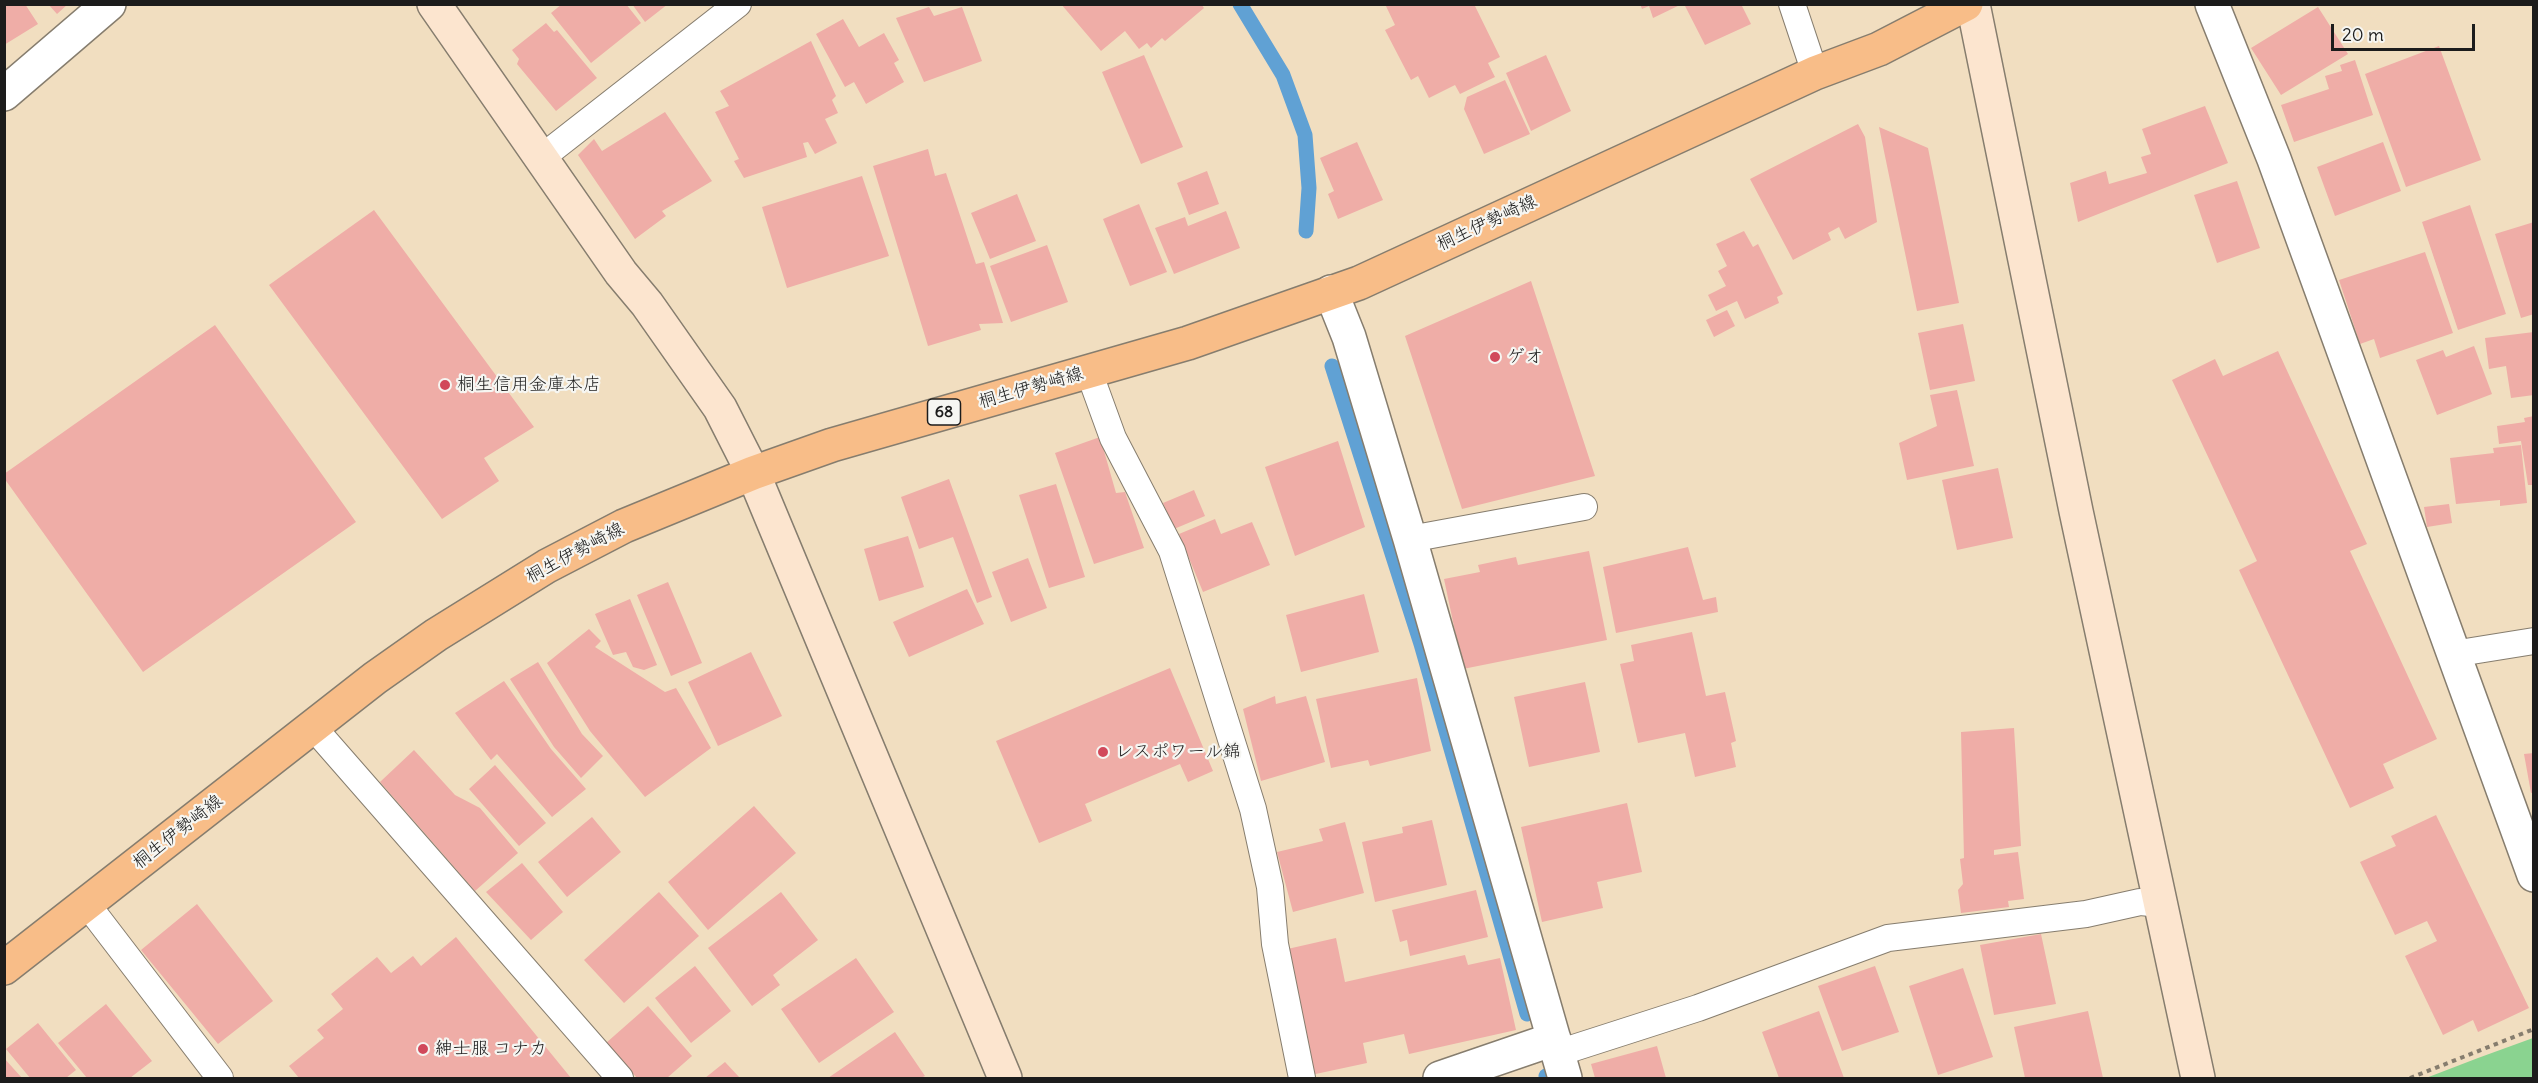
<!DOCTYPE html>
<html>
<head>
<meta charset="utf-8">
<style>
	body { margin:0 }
	#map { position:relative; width:2538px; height:1083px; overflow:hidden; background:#f1dec0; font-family:Delius,sans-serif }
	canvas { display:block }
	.frame { position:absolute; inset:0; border:6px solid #1c1c1c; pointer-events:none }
	.scale { position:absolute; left:2331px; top:24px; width:144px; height:27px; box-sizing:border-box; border:3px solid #1c1c1c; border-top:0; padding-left:8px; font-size:18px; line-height:21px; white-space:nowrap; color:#1c1c1c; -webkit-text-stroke:4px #f6f6f2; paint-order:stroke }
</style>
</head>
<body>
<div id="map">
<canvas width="2538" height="1083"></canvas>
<div class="frame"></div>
<div class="scale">20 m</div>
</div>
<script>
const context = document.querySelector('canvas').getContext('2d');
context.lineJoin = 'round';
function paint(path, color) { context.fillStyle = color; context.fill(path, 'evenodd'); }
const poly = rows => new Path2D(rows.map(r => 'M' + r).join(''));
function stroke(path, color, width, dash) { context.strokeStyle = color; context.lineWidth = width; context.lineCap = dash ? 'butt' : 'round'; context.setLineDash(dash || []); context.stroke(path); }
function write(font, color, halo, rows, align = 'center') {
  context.font = font + ' Delius,"Klee One",sans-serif'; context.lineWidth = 4.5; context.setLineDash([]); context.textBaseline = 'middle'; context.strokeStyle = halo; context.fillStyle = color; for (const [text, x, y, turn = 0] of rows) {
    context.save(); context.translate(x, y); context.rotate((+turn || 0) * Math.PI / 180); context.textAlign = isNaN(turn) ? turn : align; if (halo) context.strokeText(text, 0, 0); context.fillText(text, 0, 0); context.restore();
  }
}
const green = poly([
	[2533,1038,2533,1078,2426,1078,2478,1058]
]);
const stream = poly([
	[1240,4,1283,75,1305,135,1309,188,1306,231],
	[1332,366,1421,644,1527,1014],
	[1546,1076,1547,1078]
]);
const building = poly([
	[4,4,25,4,38,24,4,45],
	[48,4,68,4,57,14],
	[562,4,626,4,641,23,591,63,551,13],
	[632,4,668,4,645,22],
	[1061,4,1201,4,1204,8,1165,41,1162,38,1151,48,1147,43,1139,49,1125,31,1101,51],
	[1385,4,1474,4,1500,57,1488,63,1495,77,1460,94,1455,85,1429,98,1418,76,1411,80,1385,30,1395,25],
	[1640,4,1682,4,1653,18,1649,6,1642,9],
	[1684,4,1741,4,1751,24,1705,45],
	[929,7,934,16,962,7,982,61,924,82,896,18],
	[2318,7,2348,54,2281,95,2251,48],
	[843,19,859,47,884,33,899,60,894,63,904,82,866,104,854,82,845,87,816,34],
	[546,23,554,32,557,30,597,78,556,111,517,64,519,59,512,50],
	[811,41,836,96,832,100,838,113,825,119,837,143,815,154,808,142,803,143,807,157,744,178,734,161,739,159,715,112,729,106,720,91],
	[2439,46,2481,160,2406,187,2365,74],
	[1144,55,1183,147,1141,164,1102,72],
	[1546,55,1571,111,1531,131,1506,73],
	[2355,60,2373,115,2294,142,2281,105,2329,89,2325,76,2342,71,2340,65],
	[1505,80,1530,134,1484,154,1464,109,1467,97],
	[2205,106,2228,163,2078,222,2070,183,2106,171,2109,184,2147,173,2141,157,2151,154,2142,129],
	[665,112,712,181,662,211,666,216,635,239,578,155,594,139,602,151],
	[1858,124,1865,137,1877,222,1845,239,1839,227,1828,233,1831,240,1793,260,1750,179],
	[1879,127,1928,148,1959,303,1917,311],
	[1357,142,1383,200,1338,219,1328,194,1334,191,1320,158],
	[2383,142,2401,191,2335,216,2317,167],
	[928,149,935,176,946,173,976,264,984,262,1003,323,979,324,981,330,928,346,873,166],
	[1207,171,1219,204,1189,215,1177,183],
	[862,176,889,256,787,288,762,207],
	[2237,181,2260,248,2217,263,2194,195],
	[1017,194,1036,241,990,259,971,213],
	[1139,204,1167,272,1130,286,1103,219],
	[2470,205,2506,314,2458,330,2422,222],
	[374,210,534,427,484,458,499,481,442,519,269,285],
	[1226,211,1240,248,1174,274,1155,228,1185,217,1188,226],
	[2534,222,2534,314,2521,318,2495,234],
	[1744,231,1753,247,1758,244,1783,294,1777,297,1779,303,1745,319,1737,301,1716,311,1708,295,1726,286,1718,271,1727,266,1716,244],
	[1047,245,1068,302,1011,322,990,266],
	[2425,252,2453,333,2380,358,2374,339,2360,344,2339,280],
	[1531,281,1595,476,1462,509,1405,336],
	[1727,310,1735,326,1714,337,1706,320],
	[1963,324,1975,381,1930,390,1918,333],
	[215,325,356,522,143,672,4,478,4,474],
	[2534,332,2534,395,2511,398,2506,366,2489,369,2485,338],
	[2474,346,2492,394,2437,415,2416,360,2443,350,2446,357],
	[2278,351,2367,544,2350,551,2437,739,2383,764,2394,788,2350,808,2239,570,2257,561,2172,380,2215,359,2223,376],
	[1957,390,1974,466,1907,480,1899,443,1937,426,1930,395],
	[2534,416,2534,485,2528,485,2521,441,2499,444,2497,426,2525,422,2524,418],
	[1100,437,1116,493,1125,492,1144,548,1094,564,1055,453],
	[1338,441,1365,527,1295,556,1265,467],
	[2521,445,2527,503,2500,506,2500,500,2456,504,2450,458,2494,453,2493,448],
	[1998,468,2013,538,1957,550,1942,480],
	[949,479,992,597,977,603,953,537,919,549,901,497],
	[1056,484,1085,577,1049,588,1019,495],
	[1194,490,1205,516,1174,529,1163,503],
	[2449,504,2452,523,2427,527,2424,507],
	[1215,519,1221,534,1252,522,1270,565,1203,592,1179,534],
	[908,536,924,587,879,601,864,549],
	[1688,547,1703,600,1716,597,1718,612,1616,633,1603,567],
	[1589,551,1607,640,1463,669,1444,579,1480,572,1478,565,1516,557,1518,565],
	[1028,558,1047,608,1011,622,992,572],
	[668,582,702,663,671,676,637,595],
	[967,589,984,624,909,657,893,622],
	[1364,594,1379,652,1301,672,1286,615],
	[630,599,657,665,644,670,633,667,626,652,613,655,595,614],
	[589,629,601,641,595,647,665,692,676,688,711,748,645,797,590,731,547,663],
	[1692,632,1706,696,1725,692,1736,741,1731,743,1736,767,1695,777,1685,733,1638,743,1620,664,1634,661,1631,645],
	[751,652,782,716,718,746,688,682],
	[538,662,582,734,603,756,581,778,554,747,510,679],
	[1170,668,1213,771,1188,782,1180,764,1085,804,1092,821,1039,843,996,741],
	[1417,678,1431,751,1370,766,1368,760,1331,768,1316,699],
	[504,681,551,749,586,789,552,817,497,754,491,760,455,713],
	[1585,682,1600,752,1529,767,1514,697],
	[1275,696,1276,704,1306,696,1325,762,1261,781,1243,709],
	[2014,728,2021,846,1994,850,1994,855,2018,852,2024,899,2008,901,2009,907,1961,913,1958,890,1963,884,1960,859,1964,858,1961,732],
	[414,750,455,795,480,808,518,853,475,891,380,782],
	[2534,753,2534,792,2531,793,2524,754],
	[495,765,546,823,519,846,469,789],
	[1627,803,1642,872,1597,882,1603,908,1542,922,1521,827],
	[754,806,796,853,708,930,668,882],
	[2436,815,2529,1008,2478,1032,2473,1020,2443,1035,2405,956,2437,941,2427,921,2395,935,2360,862,2396,846,2391,836],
	[592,817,621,852,567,897,538,862],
	[1432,820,1447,885,1375,902,1362,842,1403,833,1402,827],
	[1345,822,1364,893,1293,912,1277,852,1323,841,1319,829],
	[522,863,563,912,531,940,486,892],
	[1476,890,1488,937,1410,956,1407,940,1400,942,1392,910],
	[659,892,699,936,624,1003,584,960],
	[781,892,818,940,773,975,780,985,752,1006,708,948],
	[197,904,273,1001,218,1044,141,950],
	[2041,934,2056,1004,1994,1015,1980,945],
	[456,937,571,1078,299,1078,289,1066,324,1038,317,1030,343,1009,331,994,377,957,391,973,413,956,421,966],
	[1336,938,1345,982,1465,955,1468,965,1500,958,1516,1030,1409,1054,1404,1034,1363,1043,1367,1063,1311,1075,1283,950],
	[856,958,894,1012,819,1063,781,1009],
	[695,966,731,1011,691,1043,655,998],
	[1875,966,1899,1032,1842,1051,1818,986],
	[1963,968,1993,1057,1938,1075,1909,986],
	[106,1004,152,1061,130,1078,87,1078,58,1043],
	[648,1006,692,1056,667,1078,637,1078,606,1043],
	[1819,1011,1844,1078,1779,1078,1762,1032],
	[2088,1011,2103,1078,2025,1078,2014,1027],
	[38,1023,76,1070,66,1078,30,1078,6,1049],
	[895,1032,925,1076,921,1078,828,1078],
	[1657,1046,1666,1078,1595,1078,1591,1064],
	[4,1058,22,1078,4,1078],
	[725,1062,740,1078,705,1078]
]);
const path = poly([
	[2410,1078,2534,1029]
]);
const lane = poly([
	[1792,4,1815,73],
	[541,158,738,4],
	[1089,372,1113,438,1172,551,1253,809,1270,887,1275,944,1302,1078],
	[1410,539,1584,507],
	[2453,654,2534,641],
	[313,727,620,1078],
	[86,903,220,1078],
	[1558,1053,1698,1008,1888,938,2086,914,2140,902,2162,904]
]);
const street = poly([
	[2212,4,2274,159,2534,875],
	[4,94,109,4],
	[1331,292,1349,337,1410,539,1565,1078],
	[1440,1078,1554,1039]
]);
const secondary = poly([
	[434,4,621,273,647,304,720,408,753,473,1005,1078],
	[1973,4,2076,511,2198,1078]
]);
const primary = poly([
	[4,968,375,678,436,635,547,566,624,526,753,473,832,445,1188,343,1359,283,1815,73,1879,49,1966,4]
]);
const markers = [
	[1495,357,6,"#d1495b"],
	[445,385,6,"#d1495b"],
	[1103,752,6,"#d1495b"],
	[423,1049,6,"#d1495b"]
];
const shields = [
	[944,412,33]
];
const shieldNames = [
	["68",944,412]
];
const streetNames = [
	["桐生伊勢崎線",1487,223,-25],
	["桐生伊勢崎線",1031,388,-16],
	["桐生伊勢崎線",575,553,-28],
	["桐生伊勢崎線",178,832,-38]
];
const poiNames = [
	["ゲオ",1507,357],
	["桐生信用金庫本店",457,385],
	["レスポワール錦",1115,752],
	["紳士服 コナカ",435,1049]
];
paint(green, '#8ad390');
stroke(stream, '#60a1d4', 15);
paint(building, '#efada7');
stroke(lane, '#867d6e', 28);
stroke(street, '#867d6e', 36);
stroke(secondary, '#867d6e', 36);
stroke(primary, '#867d6e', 36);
stroke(path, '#867d6e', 4, [4.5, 4.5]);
stroke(lane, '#fff', 26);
stroke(street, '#fff', 33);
stroke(secondary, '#fce5cf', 33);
stroke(primary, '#f8bd88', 33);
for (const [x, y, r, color] of markers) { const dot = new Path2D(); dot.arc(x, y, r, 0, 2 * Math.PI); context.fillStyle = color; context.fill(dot); stroke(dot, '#f6f6f2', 2); }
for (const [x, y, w] of shields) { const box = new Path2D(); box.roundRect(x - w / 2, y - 13, w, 26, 4.5); context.fillStyle = '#f6f6f2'; context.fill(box); stroke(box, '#1c1c1c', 1.5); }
write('bold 16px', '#1c1c1c', null, shieldNames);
write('18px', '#1c1c1c', '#f6f6f2', streetNames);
write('18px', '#1c1c1c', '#f6f6f2', poiNames, 'left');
</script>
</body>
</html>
